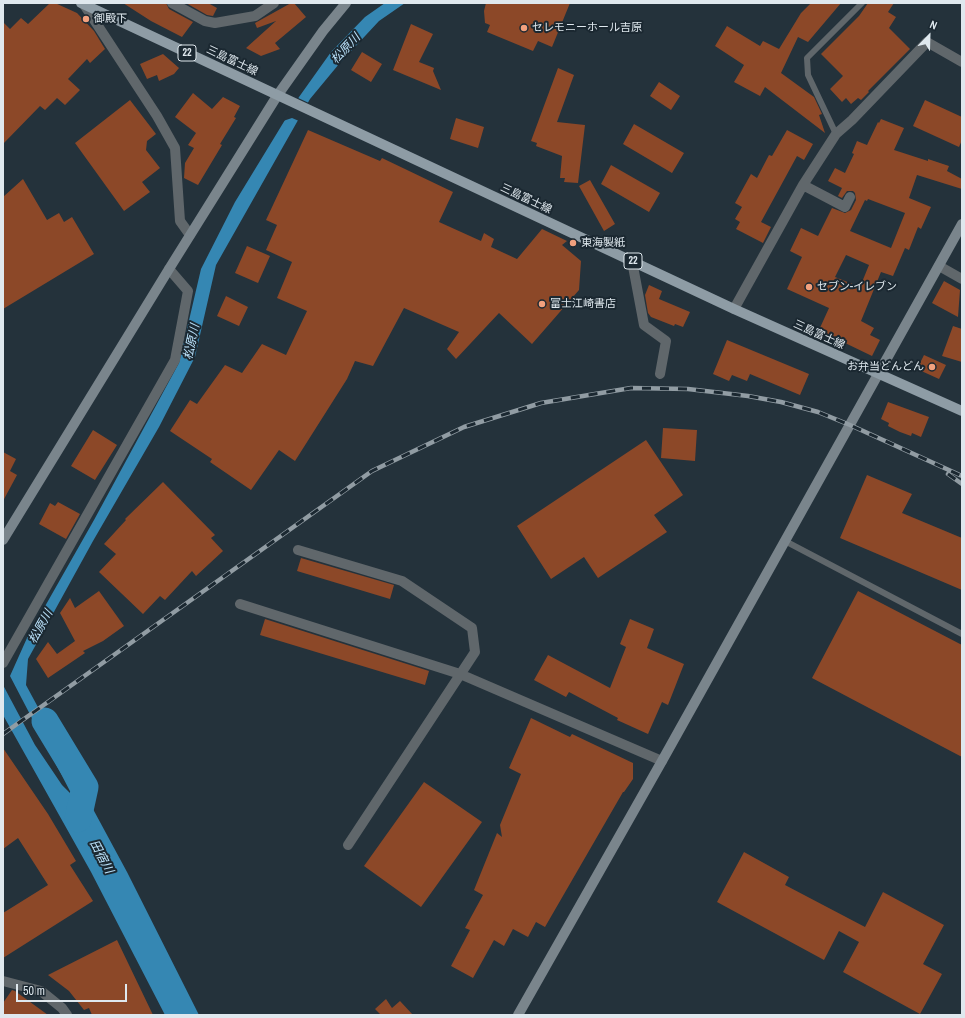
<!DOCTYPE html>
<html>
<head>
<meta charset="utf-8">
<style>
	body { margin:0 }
	#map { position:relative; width:965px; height:1018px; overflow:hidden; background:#24323b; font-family:"Archivo Narrow",sans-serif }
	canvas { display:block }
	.frame { position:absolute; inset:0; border:4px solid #dfe8ee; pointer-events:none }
	.north { position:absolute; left:909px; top:16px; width:40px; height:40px; -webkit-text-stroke:3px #1b2831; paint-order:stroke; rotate:23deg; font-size:11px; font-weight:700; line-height:16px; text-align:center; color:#dfe8ee }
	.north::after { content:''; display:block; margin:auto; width:14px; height:18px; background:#dfe8ee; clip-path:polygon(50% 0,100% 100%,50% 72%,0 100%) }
	.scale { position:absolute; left:16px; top:984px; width:111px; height:18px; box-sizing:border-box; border:2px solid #dfe8ee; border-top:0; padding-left:5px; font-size:12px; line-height:14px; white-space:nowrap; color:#dfe8ee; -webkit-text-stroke:3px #1b2831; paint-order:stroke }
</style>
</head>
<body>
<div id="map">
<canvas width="965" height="1018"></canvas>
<div class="frame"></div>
<div class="north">N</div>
<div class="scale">50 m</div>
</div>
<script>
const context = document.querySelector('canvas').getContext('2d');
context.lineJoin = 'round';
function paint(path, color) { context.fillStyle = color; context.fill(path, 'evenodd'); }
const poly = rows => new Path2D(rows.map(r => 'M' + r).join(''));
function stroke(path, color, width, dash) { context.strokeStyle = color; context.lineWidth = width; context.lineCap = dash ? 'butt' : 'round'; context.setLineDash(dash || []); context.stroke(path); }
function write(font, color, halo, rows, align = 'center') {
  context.font = font + ' "Archivo Narrow","Noto Sans JP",sans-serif'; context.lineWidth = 4; context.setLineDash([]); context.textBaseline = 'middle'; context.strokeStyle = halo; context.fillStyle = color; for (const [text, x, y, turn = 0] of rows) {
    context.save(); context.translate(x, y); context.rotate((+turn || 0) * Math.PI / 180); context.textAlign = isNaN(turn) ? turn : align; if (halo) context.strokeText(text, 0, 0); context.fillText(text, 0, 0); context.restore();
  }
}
const water = poly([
	[385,3,405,3,379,21,339,64,310,99,216,265,195,357,159,427,93,541,28,659,26,685,127,872,199,1015,165,1015,91,872,3,715,3,685,35,745,62,785,72,795,10,676,27,638,94,520,179,363,201,269,235,202,299,97,331,52,365,17]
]);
const pier = poly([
	[296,97,309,103,299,121,292,118,283,121]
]);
const river = poly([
	[45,721,85,787,78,819]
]);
const building = poly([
	[50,3,55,3,77,13,94,31,105,49,90,63,87,59,68,79,80,90,65,105,57,98,45,110,40,106,3,144,3,22,10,29,21,18,28,24],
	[123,3,166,3,169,9,193,22,182,37,151,21],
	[186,3,208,3,217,8,213,16,207,15],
	[291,3,294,3,306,17,275,43,280,49,261,56,246,48,276,21,257,28,255,23],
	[486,3,570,3,552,47,538,41,533,51,487,32,490,25,485,23,484,11],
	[811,3,841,3,808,42,798,37,781,73,814,97,822,114,819,115,825,133,765,87,760,96,734,82,744,65,715,46,727,26,760,46,763,41,779,49,801,13],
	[868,3,894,3,888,12,896,17,889,28,910,49,868,91,869,92,861,100,858,98,851,104,846,98,842,102,830,89,843,76,821,54,859,16],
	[411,24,433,34,419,62,434,68,433,71,441,90,393,70],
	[362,52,382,64,371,82,351,70],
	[163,54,179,68,174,74,159,81,157,75,147,79,140,64],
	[558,68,574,75,557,122,585,125,578,183,564,182,565,178,560,178,562,156,536,146,537,143,531,141],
	[659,82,680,96,671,110,650,96],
	[193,93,212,109,223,97,240,106,234,117,236,118,220,144,222,145,198,185,184,178,185,163,194,148,188,145,196,133,175,117],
	[130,100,156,134,147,141,146,150,160,168,142,182,150,192,124,211,75,143],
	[925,100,962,117,962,140,959,147,913,126],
	[456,118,484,127,478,148,450,139],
	[881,119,904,128,894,150,928,161,928,159,949,166,947,171,962,179,962,189,917,175,909,198,931,207,921,229,918,227,909,250,905,248,893,276,881,272,861,321,874,328,870,335,880,340,872,356,843,342,843,340,819,330,829,308,787,289,802,257,790,251,801,228,818,236,832,208,845,213,851,210,856,200,855,193,853,191,847,191,842,198,838,196,842,188,828,181,835,168,845,173,854,154,852,153,857,141,867,145,878,122,879,123],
	[868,199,905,213,891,248,850,231,865,200,867,201],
	[846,255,869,265,860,287,835,277],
	[634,124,684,153,672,173,623,144],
	[308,130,380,161,382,158,453,192,439,222,481,241,484,233,494,239,491,247,517,259,542,229,567,241,562,245,581,261,579,290,532,344,499,313,456,359,447,349,459,332,404,308,373,366,355,361,347,379,295,461,279,450,251,490,210,462,212,459,170,431,190,400,197,404,225,365,242,373,262,344,286,355,307,311,277,298,292,262,266,250,277,225,266,220],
	[787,130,813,144,804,160,797,156,761,222,771,227,763,243,736,229,740,222,735,219,742,207,735,203,751,174,757,178,769,155,772,156],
	[611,165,660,193,649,212,601,184],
	[23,179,47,220,59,213,64,222,72,217,94,254,3,309,3,197],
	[590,180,615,224,604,231,579,186],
	[247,246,270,256,258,283,235,273],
	[944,281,960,290,958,317,932,303],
	[649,285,662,291,659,299,690,312,683,327,675,324,674,326,651,317,648,313,645,295],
	[226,296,248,307,239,326,217,316],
	[953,326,962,329,962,362,942,356],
	[727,340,809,374,800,395,750,374,747,381,732,375,729,381,713,374],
	[924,355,946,365,939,379,917,369],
	[888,402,929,417,921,437,912,433,911,436,900,432,888,426,889,423,881,419],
	[663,428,697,430,695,461,661,458],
	[93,430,117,445,95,480,71,466],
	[646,440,683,495,654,515,667,532,598,578,584,557,551,579,517,526],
	[3,452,16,459,10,471,17,475,3,501],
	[867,475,912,494,902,513,962,538,962,590,840,538],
	[163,482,215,535,211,538,223,551,196,576,192,571,165,600,160,596,143,614,99,572,116,554,104,544,126,520,125,519],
	[58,502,80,514,66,539,39,524,50,503,55,506],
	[301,558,394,585,390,599,297,571],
	[99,591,124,626,103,641,83,651,85,653,48,678,36,659,48,642,57,654,75,641,60,613,70,598,75,608],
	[858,591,962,645,962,757,812,678],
	[265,619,429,671,425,685,260,635],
	[630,619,654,629,647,648,684,664,668,705,662,702,648,734,617,720,618,718,569,692,566,697,534,680,548,655,610,688,626,647,620,644],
	[531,718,570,737,572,734,633,763,633,779,624,792,623,792,545,927,536,922,528,937,513,929,504,946,494,940,473,978,451,966,470,930,465,928,483,895,474,890,497,833,502,837,500,825,521,774,509,768],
	[3,748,48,814,76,861,70,865,93,901,3,958,3,913,48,885,18,838,3,849],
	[424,782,482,822,421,907,364,866],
	[744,852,789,877,785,885,865,927,883,892,944,925,923,964,942,974,920,1014,843,972,859,942,839,931,824,960,717,902],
	[117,940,153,1015,92,1015,89,1008,84,1010,69,991,48,975],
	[12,990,15,991,48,1015,3,1015,3,1003],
	[386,999,392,1008,400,1001,413,1015,381,1015,375,1009]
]);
const lane = poly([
	[836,134,808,75,807,58,862,3],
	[785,541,962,634]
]);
const street = poly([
	[83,3,157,116,175,148,180,221,190,235],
	[172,3,205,21,215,23,255,16,274,3],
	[803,185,845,207,850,197],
	[632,261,644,325,666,341,660,374],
	[939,266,962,279],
	[734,309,803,185,836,134,852,120,927,42,962,62],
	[298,550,402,581,472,628,475,652,348,845],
	[240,604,460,674,662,761],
	[3,663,175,360,188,291,169,269],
	[3,981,41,991,62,1008,67,1015]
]);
const secondary = poly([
	[3,540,169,269,277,96,323,31,346,3],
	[518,1015,662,761,962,224]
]);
const primary = poly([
	[81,3,734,309,962,411]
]);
const rail = poly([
	[948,474,962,484],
	[3,734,372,471,464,427,541,403,631,388,688,389,748,396,781,402,818,412,850,425,962,476]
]);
const markers = [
	[86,19,4,"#f2a17e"],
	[524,28,4,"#f2a17e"],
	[573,243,4,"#f2a17e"],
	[809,287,4,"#f2a17e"],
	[542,304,4,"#f2a17e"],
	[932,367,4,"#f2a17e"]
];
const shields = [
	[187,53,18],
	[633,261,18]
];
const shieldNames = [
	["22",187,53],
	["22",633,261]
];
const poiNames = [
	["御殿下",94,19],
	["セレモニーホール吉原",532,28],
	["東海製紙",581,243],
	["セブン-イレブン",817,287],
	["富士江崎書店",550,304],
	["お弁当どんどん",924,367,"right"]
];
const streetNames = [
	["三島富士線",232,61,25],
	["三島富士線",526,199,25],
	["三島富士線",819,335,24]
];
const waterNames = [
	["松原川",346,49,-47],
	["松原川",192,342,-78],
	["松原川",41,627,-61],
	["田宿川",101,857,62]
];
paint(water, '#3587b3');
paint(pier, '#24323b');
stroke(river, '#3587b3', 27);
paint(building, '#8c4828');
stroke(lane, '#60676b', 6);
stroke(street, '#60676b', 10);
stroke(secondary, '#7a858c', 10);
stroke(primary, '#8e9ca5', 10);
stroke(rail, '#919ca3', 4.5);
stroke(rail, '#1b2831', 3, [9]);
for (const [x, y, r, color] of markers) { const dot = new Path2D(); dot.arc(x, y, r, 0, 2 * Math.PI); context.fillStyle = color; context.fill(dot); stroke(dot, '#1b2831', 1.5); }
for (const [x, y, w] of shields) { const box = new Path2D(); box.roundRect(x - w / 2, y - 8, w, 16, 3); context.fillStyle = '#1b2831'; context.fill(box); stroke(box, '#dfe8ee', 1); }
write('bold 10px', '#dfe8ee', null, shieldNames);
write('11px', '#dfe8ee', '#1b2831', poiNames, 'left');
write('11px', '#dfe8ee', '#1b2831', streetNames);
write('italic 12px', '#bce3fc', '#1b2831', waterNames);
</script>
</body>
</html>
